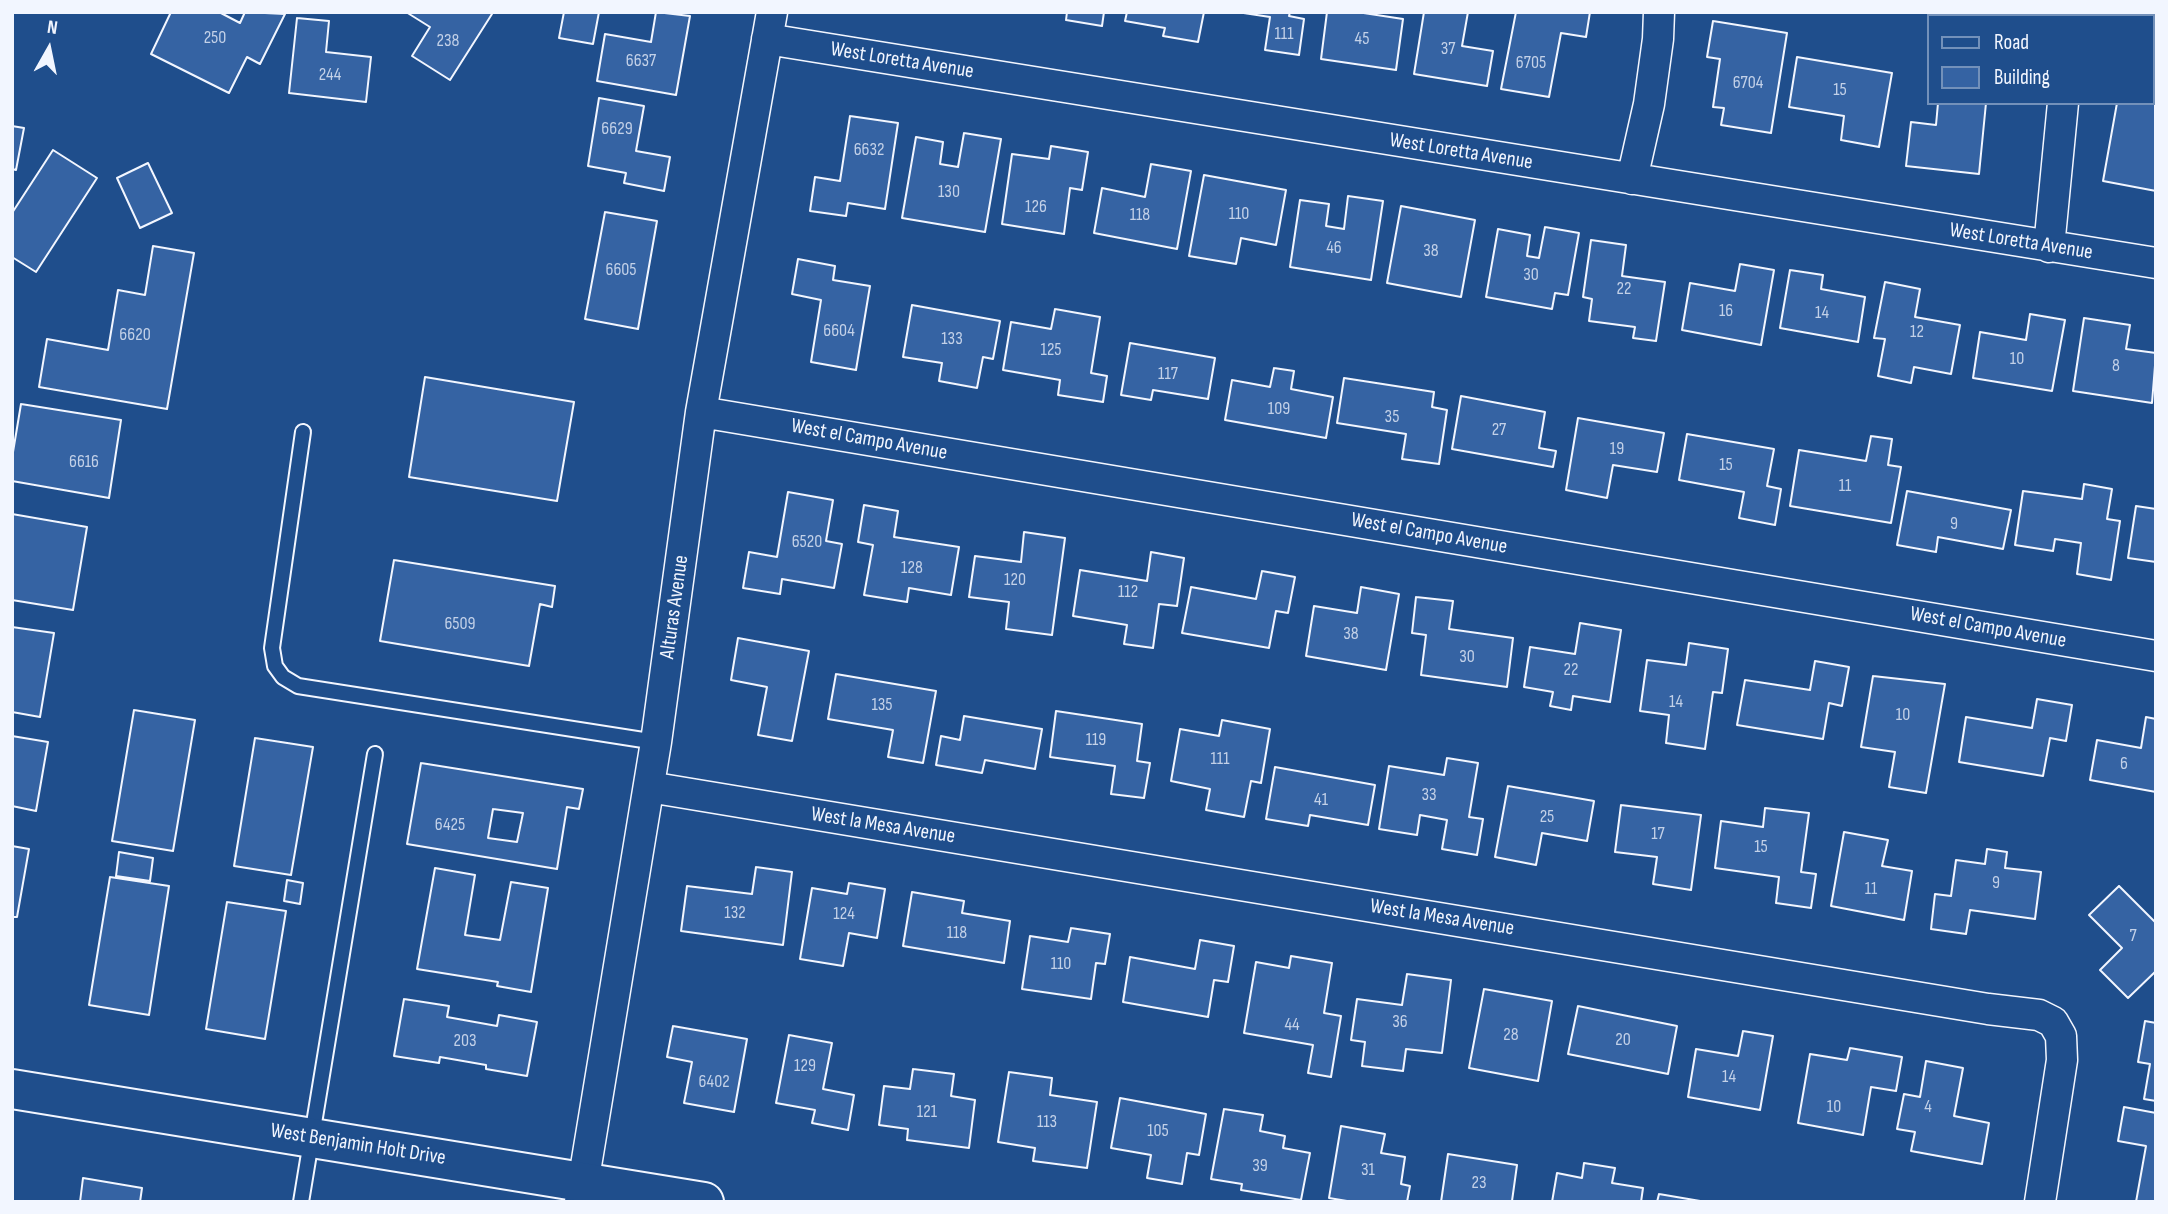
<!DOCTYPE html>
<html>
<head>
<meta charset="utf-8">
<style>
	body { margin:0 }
	#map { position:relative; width:2168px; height:1214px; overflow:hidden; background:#1f4e8c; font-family:"Sofia Sans Condensed",sans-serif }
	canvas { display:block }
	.frame { position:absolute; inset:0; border:14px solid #f2f6ff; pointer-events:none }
	.legend { position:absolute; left:1927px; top:14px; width:228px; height:91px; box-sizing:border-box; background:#1f4e8c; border:2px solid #7391ba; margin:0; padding:9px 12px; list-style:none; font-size:21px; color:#f2f6ff }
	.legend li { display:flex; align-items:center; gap:14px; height:35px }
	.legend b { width:35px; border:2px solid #7391ba }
	.north { position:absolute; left:14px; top:14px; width:70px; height:70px; -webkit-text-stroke:5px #1f4e8c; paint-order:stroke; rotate:9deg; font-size:19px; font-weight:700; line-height:28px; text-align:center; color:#f2f6ff }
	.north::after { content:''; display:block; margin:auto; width:24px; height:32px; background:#f2f6ff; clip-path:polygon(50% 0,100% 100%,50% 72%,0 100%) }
</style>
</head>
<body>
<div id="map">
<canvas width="2168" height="1214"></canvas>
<div class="frame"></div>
<ul class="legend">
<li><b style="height:9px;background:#1f4e8c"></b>Road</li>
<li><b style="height:19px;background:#3563a3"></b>Building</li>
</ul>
<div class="north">N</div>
</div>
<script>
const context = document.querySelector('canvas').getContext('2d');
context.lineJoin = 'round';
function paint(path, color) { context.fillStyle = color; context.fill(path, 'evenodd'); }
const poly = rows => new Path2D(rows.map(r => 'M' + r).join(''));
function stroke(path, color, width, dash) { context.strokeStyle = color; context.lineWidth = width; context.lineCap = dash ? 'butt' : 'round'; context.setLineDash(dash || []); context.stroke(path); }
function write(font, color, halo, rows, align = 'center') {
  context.font = font + ' "Sofia Sans Condensed",sans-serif'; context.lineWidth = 5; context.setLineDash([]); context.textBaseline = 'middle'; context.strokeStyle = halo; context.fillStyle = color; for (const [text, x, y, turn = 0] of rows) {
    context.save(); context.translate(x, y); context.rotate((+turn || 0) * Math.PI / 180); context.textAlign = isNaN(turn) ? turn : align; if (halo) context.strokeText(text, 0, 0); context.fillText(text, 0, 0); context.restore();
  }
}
const building = poly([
	[171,12,219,12,240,23,245,12,285,14,260,64,247,57,229,93,151,54,171,12],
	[406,12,489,12,492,14,450,80,412,56,430,27,406,12],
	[564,12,599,12,593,44,559,38,564,12],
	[656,12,690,16,676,95,597,81,605,34,651,42,656,12],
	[1067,12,1104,12,1102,26,1066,20,1067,12],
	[1127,12,1204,12,1198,42,1163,36,1165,28,1125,21,1127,12],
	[1237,12,1290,12,1289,16,1304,19,1299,55,1265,50,1270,17,1237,12],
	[1327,12,1357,12,1403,19,1396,70,1321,59,1327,12],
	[1424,12,1468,12,1462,46,1493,51,1487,86,1414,74,1424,12],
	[1516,12,1590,12,1586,37,1561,33,1549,97,1501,89,1516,12],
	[1930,12,1970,12,1955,16,1931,16,1930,12],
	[2140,12,2156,12,2156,18,2141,16,2140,12],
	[297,18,329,21,326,52,371,57,366,102,289,93,297,18],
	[1713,21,1787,33,1771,133,1721,125,1724,108,1713,107,1720,59,1707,57,1713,21],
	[1797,57,1892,73,1879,147,1841,140,1844,116,1789,107,1797,57],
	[2152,74,2156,75,2156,191,2103,181,2117,103,2152,103,2152,74],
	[599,98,644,106,636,151,670,157,664,191,624,183,626,173,588,166,599,98],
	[1938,103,1986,103,1979,174,1906,166,1911,122,1936,125,1938,103],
	[850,116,898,123,885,209,848,203,846,216,810,211,815,177,840,181,850,116],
	[12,126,24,128,16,170,12,169,12,126],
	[964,133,1001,139,985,232,902,218,916,137,943,142,940,164,958,167,964,133],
	[1051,146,1088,152,1082,190,1070,188,1064,234,1002,224,1012,154,1049,159,1051,146],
	[53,150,97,178,36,272,12,257,12,213,53,150],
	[148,163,172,213,140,228,117,178,148,163],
	[1151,164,1191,171,1177,249,1094,233,1102,188,1145,197,1151,164],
	[1204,175,1286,190,1276,245,1241,238,1236,264,1189,256,1204,175],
	[1348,196,1383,201,1371,280,1290,267,1300,200,1329,204,1326,226,1344,229,1348,196],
	[1401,206,1475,220,1461,297,1387,283,1401,206],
	[605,212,657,221,638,329,585,319,605,212],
	[1545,227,1579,233,1568,295,1555,293,1552,309,1486,297,1498,229,1530,235,1527,256,1539,258,1545,227],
	[1591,240,1626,245,1622,276,1665,282,1656,341,1633,338,1635,327,1589,321,1592,299,1583,297,1591,240],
	[153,246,194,253,167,409,39,387,47,339,108,350,118,290,145,295,153,246],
	[798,259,835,266,833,280,870,286,856,370,811,362,821,300,792,294,798,259],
	[1740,264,1774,270,1761,345,1682,330,1690,283,1735,291,1740,264],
	[1790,270,1823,275,1821,289,1865,297,1858,342,1780,328,1790,270],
	[1885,282,1920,289,1915,317,1960,325,1951,374,1914,367,1911,383,1878,376,1885,339,1874,338,1885,282],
	[912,305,1000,321,993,359,983,357,977,388,939,381,942,363,903,357,912,305],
	[1055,309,1100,317,1091,373,1107,376,1103,402,1058,395,1060,380,1003,370,1011,322,1051,329,1055,309],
	[2030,314,2065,320,2052,391,1973,378,1980,332,2026,340,2030,314],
	[2084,318,2130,325,2126,349,2156,353,2152,403,2073,391,2084,318],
	[1130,343,1215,358,1208,399,1153,390,1151,400,1121,395,1130,343],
	[1274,368,1294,371,1291,389,1333,397,1326,438,1225,420,1232,380,1270,387,1274,368],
	[425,377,574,402,557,501,409,477,425,377],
	[1344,378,1434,392,1432,407,1447,410,1439,464,1402,459,1406,434,1337,423,1344,378],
	[1461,396,1545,412,1539,448,1556,451,1553,467,1452,449,1461,396],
	[21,404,121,420,109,498,12,481,12,458,21,404],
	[1578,418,1664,433,1657,472,1613,465,1607,498,1566,490,1578,418],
	[1687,434,1774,449,1767,486,1781,489,1775,525,1739,518,1744,492,1679,480,1687,434],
	[1871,436,1892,439,1888,465,1901,467,1891,523,1790,506,1799,450,1866,461,1871,436],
	[2084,484,2112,489,2107,519,2120,521,2111,580,2077,574,2081,543,2055,539,2053,551,2015,545,2023,491,2082,499,2084,484],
	[1907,491,2011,510,2003,549,1938,537,1936,552,1897,545,1907,491],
	[788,492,833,500,826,541,842,544,834,588,782,579,780,594,743,588,749,552,777,557,788,492],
	[864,505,898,511,894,537,959,547,951,595,909,588,907,602,864,595,873,545,858,542,864,505],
	[2136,506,2156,509,2156,562,2128,558,2136,506],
	[12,514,87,527,73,610,12,600,12,514],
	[1024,532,1065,538,1052,635,1006,629,1009,602,969,597,975,556,1021,562,1024,532],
	[1151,552,1184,558,1177,606,1159,604,1153,648,1124,644,1127,625,1073,616,1080,570,1147,581,1151,552],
	[394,560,555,586,552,607,540,604,529,666,380,641,394,560],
	[1262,571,1295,577,1288,613,1276,611,1269,648,1182,633,1191,587,1256,599,1262,571],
	[1361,587,1399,594,1386,670,1306,656,1314,606,1357,613,1361,587],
	[1416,597,1453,601,1449,629,1513,638,1507,687,1421,675,1426,635,1412,633,1416,597],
	[1580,623,1621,630,1610,702,1573,696,1571,710,1550,706,1553,692,1524,687,1530,647,1575,654,1580,623],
	[12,627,54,633,40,717,12,712,12,627],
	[738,638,809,651,792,741,758,735,767,687,731,680,738,638],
	[1689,643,1728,649,1722,693,1713,692,1705,749,1666,743,1669,715,1640,711,1647,660,1686,665,1689,643],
	[1815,661,1849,667,1842,706,1829,703,1823,739,1737,725,1745,680,1810,690,1815,661],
	[836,674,936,691,923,763,888,757,893,730,828,719,836,674],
	[1873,676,1945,684,1926,793,1889,787,1895,752,1861,747,1873,676],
	[2037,699,2072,705,2066,741,2050,738,2043,776,1959,762,1966,717,2032,728,2037,699],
	[134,710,195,720,173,851,112,841,134,710],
	[1056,711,1142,724,1137,761,1150,763,1144,798,1111,794,1115,766,1050,757,1056,711],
	[964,716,1042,729,1035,769,985,760,982,773,936,765,941,736,960,740,964,716],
	[2146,717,2156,719,2156,792,2090,780,2097,740,2141,748,2146,717],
	[1222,720,1270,729,1261,783,1251,781,1244,817,1206,810,1210,789,1171,781,1180,729,1219,736,1222,720],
	[12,736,48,742,36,811,12,806,12,736],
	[255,738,313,747,291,875,234,866,255,738],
	[1447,758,1478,763,1469,817,1483,819,1477,855,1442,849,1447,820,1420,815,1417,835,1379,829,1389,766,1444,775,1447,758],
	[421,763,583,789,579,809,567,807,557,869,407,844,421,763],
	[493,809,523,813,517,842,488,838,493,809],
	[1275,767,1375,785,1368,825,1310,815,1308,826,1266,819,1275,767],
	[1508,786,1594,801,1587,841,1542,833,1536,865,1495,857,1508,786],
	[1621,805,1701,815,1691,890,1653,884,1657,857,1615,852,1621,805],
	[1765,808,1809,813,1801,872,1816,874,1811,908,1776,903,1779,877,1715,868,1721,821,1763,827,1765,808],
	[1844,832,1888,840,1882,866,1912,871,1904,920,1831,906,1844,832],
	[12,846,29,849,17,917,12,917,12,846],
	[1987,849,2007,852,2005,868,2041,872,2035,919,1970,910,1966,934,1931,929,1935,894,1951,896,1956,860,1985,864,1987,849],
	[119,852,153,858,150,881,116,876,119,852],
	[756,867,792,872,783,945,681,931,687,886,752,894,756,867],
	[435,868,475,875,465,935,500,940,511,882,548,888,531,992,497,986,498,982,417,969,435,868],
	[110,877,169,886,149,1015,89,1005,110,877],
	[287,880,303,883,300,904,284,901,287,880],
	[849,883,885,889,877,938,849,933,843,966,800,959,812,888,847,894,849,883],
	[2119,886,2156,923,2156,971,2128,998,2100,970,2122,948,2089,915,2119,886],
	[912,892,964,901,962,913,1010,921,1004,963,903,946,912,892],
	[227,902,286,911,265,1039,206,1029,227,902],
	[1071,928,1110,934,1105,964,1096,963,1091,999,1022,989,1030,936,1068,942,1071,928],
	[1200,940,1234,946,1228,982,1214,980,1208,1017,1123,1002,1130,957,1195,969,1200,940],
	[1291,956,1332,963,1324,1013,1341,1016,1331,1077,1308,1073,1313,1045,1244,1033,1256,962,1289,968,1291,956],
	[1407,974,1451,980,1442,1053,1406,1049,1403,1071,1362,1066,1365,1042,1351,1040,1357,999,1402,1005,1407,974],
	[1484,989,1552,1001,1538,1081,1469,1068,1484,989],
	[404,999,449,1006,447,1017,497,1026,499,1015,537,1022,527,1076,486,1069,486,1065,440,1057,439,1063,394,1056,404,999],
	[1578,1006,1677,1026,1668,1074,1568,1054,1578,1006],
	[2145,1021,2156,1023,2156,1101,2144,1099,2150,1064,2138,1062,2145,1021],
	[673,1026,747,1039,734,1112,684,1103,692,1062,667,1057,673,1026],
	[1743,1031,1773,1036,1760,1110,1688,1097,1696,1049,1738,1056,1743,1031],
	[789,1035,832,1043,823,1089,854,1095,848,1130,812,1123,815,1110,776,1103,789,1035],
	[1850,1048,1902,1057,1896,1091,1871,1087,1863,1135,1798,1123,1810,1054,1847,1060,1850,1048],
	[1926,1061,1963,1068,1954,1116,1989,1123,1982,1164,1911,1151,1915,1132,1897,1129,1904,1094,1920,1097,1926,1061],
	[913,1069,954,1074,951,1096,975,1100,969,1148,907,1140,908,1129,879,1125,884,1086,910,1089,913,1069],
	[1009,1072,1052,1078,1050,1095,1097,1102,1087,1168,1033,1161,1035,1148,998,1142,1009,1072],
	[1120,1098,1206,1114,1199,1155,1187,1153,1182,1184,1147,1178,1151,1155,1111,1148,1120,1098],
	[2124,1107,2156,1113,2156,1202,2136,1202,2146,1146,2118,1141,2124,1107],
	[1224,1109,1263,1115,1260,1131,1285,1136,1283,1148,1310,1153,1301,1200,1241,1190,1242,1184,1211,1179,1224,1109],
	[1341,1126,1385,1134,1381,1153,1405,1157,1401,1184,1410,1186,1407,1202,1353,1202,1329,1198,1341,1126],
	[1448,1154,1517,1165,1512,1201,1519,1202,1441,1202,1448,1154],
	[1584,1163,1615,1168,1612,1183,1643,1188,1641,1202,1552,1202,1557,1173,1582,1178,1584,1163],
	[83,1178,142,1188,140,1202,80,1202,83,1178],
	[1659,1194,1706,1202,1657,1202,1659,1194]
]);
const lane = poly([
	[303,432,272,648,275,666,283,677,298,686,656,742],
	[301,1202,375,754]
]);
const street = poly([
	[2061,12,2061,16],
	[767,39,2156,263],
	[1632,179,1649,104,1658,39,1659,12],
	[2049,247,2063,103],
	[701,412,2156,656],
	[649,787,1988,1009,2039,1015,2053,1022,2061,1036,2062,1060,2040,1202],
	[580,1202,656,742,701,412,772,12]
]);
const secondary = poly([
	[12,1089,704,1202]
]);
const numberNames = [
	["111",1284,34],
	["250",215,38],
	["45",1362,39],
	["238",448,41],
	["37",1448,49],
	["6637",641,61],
	["6705",1531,63],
	["244",330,75],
	["6704",1748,83],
	["15",1840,90],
	["6629",617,129],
	["6632",869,150],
	["130",949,192],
	["126",1036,207],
	["110",1239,214],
	["118",1140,215],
	["46",1334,248],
	["38",1431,251],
	["6605",621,270],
	["30",1531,275],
	["22",1624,289],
	["16",1726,311],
	["14",1822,313],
	["6604",839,331],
	["12",1917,332],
	["6620",135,335],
	["133",952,339],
	["125",1051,350],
	["10",2017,359],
	["8",2116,366],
	["117",1168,374],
	["109",1279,409],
	["35",1392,417],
	["27",1499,430],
	["19",1617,449],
	["6616",84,462],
	["15",1726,465],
	["11",1845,486],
	["9",1954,524],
	["6520",807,542],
	["128",912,568],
	["120",1015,580],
	["112",1128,592],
	["6509",460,624],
	["38",1351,634],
	["30",1467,657],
	["22",1571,670],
	["14",1676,702],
	["135",882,705],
	["10",1903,715],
	["119",1096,740],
	["111",1220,759],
	["6",2124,764],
	["33",1429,795],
	["41",1321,800],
	["25",1547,817],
	["6425",450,825],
	["17",1658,834],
	["15",1761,847],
	["9",1996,883],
	["11",1871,889],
	["132",735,913],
	["124",844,914],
	["118",957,933],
	["7",2133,936],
	["110",1061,964],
	["36",1400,1022],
	["44",1292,1025],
	["28",1511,1035],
	["20",1623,1040],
	["203",465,1041],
	["129",805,1066],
	["14",1729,1077],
	["6402",714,1082],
	["10",1834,1107],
	["4",1928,1107],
	["121",927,1112],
	["113",1047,1122],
	["105",1158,1131],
	["39",1260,1166],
	["31",1368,1170],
	["23",1479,1183]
];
const streetNames = [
	["West Loretta Avenue",902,61,9],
	["West Loretta Avenue",1461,152,9],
	["West Loretta Avenue",2021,242,9],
	["West el Campo Avenue",869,440,10],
	["West el Campo Avenue",1429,534,10],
	["Alturas Avenue",675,607,-82],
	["West el Campo Avenue",1988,628,10],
	["West la Mesa Avenue",883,826,9],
	["West la Mesa Avenue",1442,918,9],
	["West Benjamin Holt Drive",358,1145,9]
];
paint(building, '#3563a3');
stroke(building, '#f2f6ff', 2);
stroke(lane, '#f2f6ff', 18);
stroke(street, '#f2f6ff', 33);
stroke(secondary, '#f2f6ff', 42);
stroke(lane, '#1f4e8c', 14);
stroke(street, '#1f4e8c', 30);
stroke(secondary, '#1f4e8c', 38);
write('18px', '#c3d1e8', null, numberNames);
write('21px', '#f2f6ff', '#1f4e8c', streetNames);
</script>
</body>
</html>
